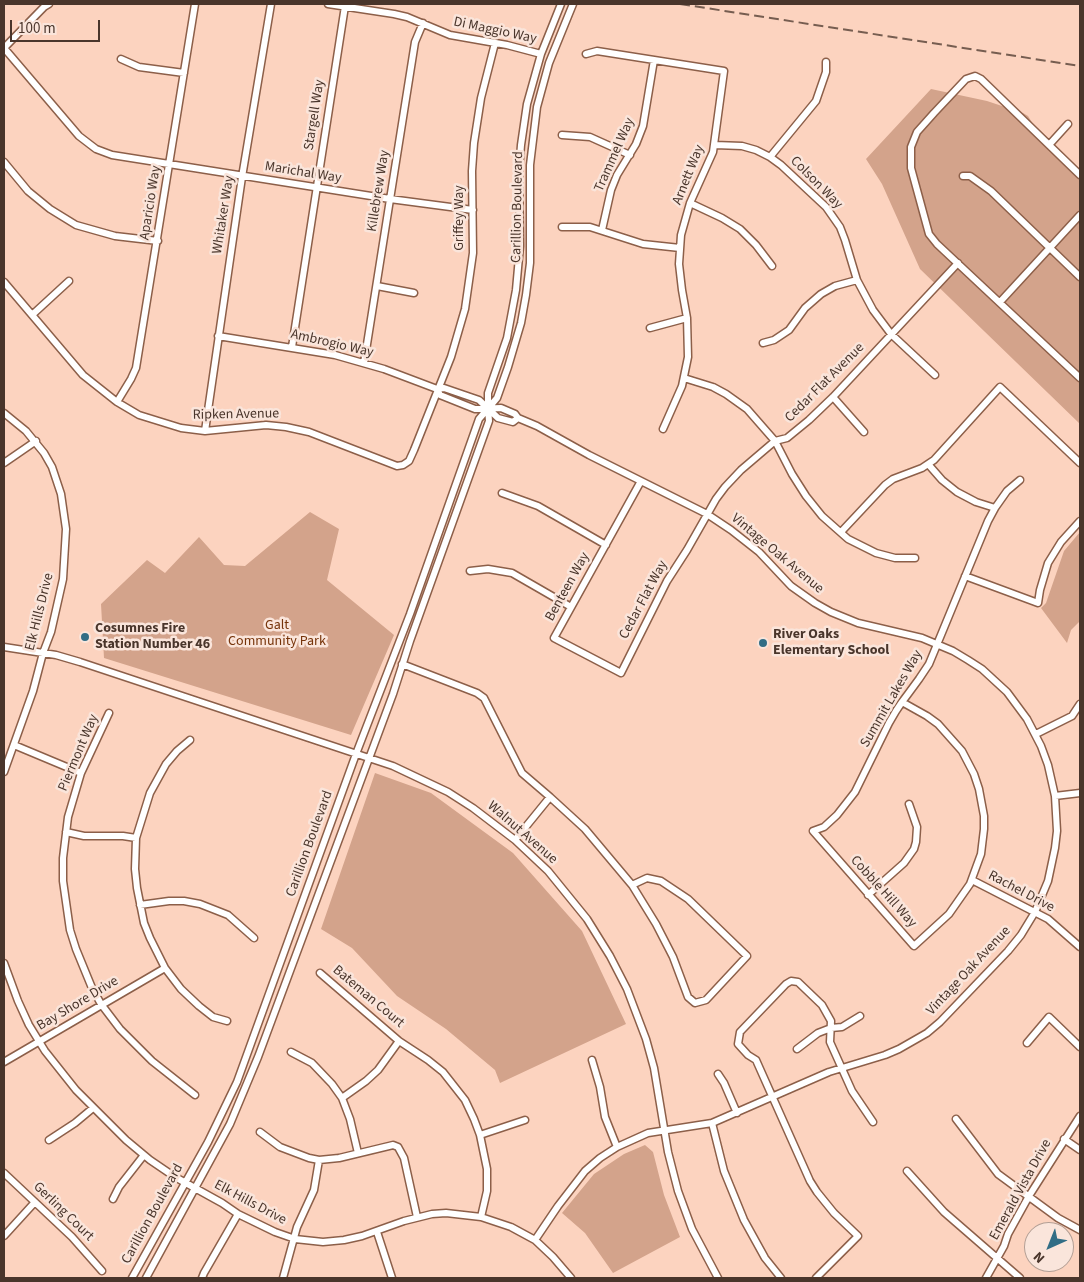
<!DOCTYPE html>
<html>
<head>
<meta charset="utf-8">
<style>
	body { margin:0 }
	#map { position:relative; width:1084px; height:1282px; overflow:hidden; background:#fcd3bf; font-family:"Source Sans 3",sans-serif }
	canvas { display:block }
	.frame { position:absolute; inset:0; border:5px solid #49352b; pointer-events:none }
	.north { position:absolute; left:1024px; top:1222px; width:50px; height:50px; box-sizing:border-box; background:#fae5db; border:1px solid #b39f95; border-radius:50%; rotate:224deg; font-size:14px; font-weight:700; line-height:20px; text-align:center; color:#49352b }
	.north::after { content:''; display:block; margin:auto; width:18px; height:22px; background:#316d85; clip-path:polygon(50% 0,100% 100%,50% 72%,0 100%) }
	.scale { position:absolute; left:10px; top:20px; width:90px; height:22px; box-sizing:border-box; border:2px solid #49352b; border-top:0; padding-left:6px; font-size:15px; line-height:18px; white-space:nowrap; color:#49352b; -webkit-text-stroke:4px #fae5db; paint-order:stroke }
</style>
</head>
<body>
<div id="map">
<canvas width="1084" height="1282"></canvas>
<div class="frame"></div>
<div class="north">N</div>
<div class="scale">100 m</div>
</div>
<script>
const context = document.querySelector('canvas').getContext('2d');
context.lineJoin = 'round';
function paint(path, color) { context.fillStyle = color; context.fill(path, 'evenodd'); }
const poly = rows => new Path2D(rows.map(r => 'M' + r).join(''));
function stroke(path, color, width, dash) { context.strokeStyle = color; context.lineWidth = width; context.lineCap = dash ? 'butt' : 'round'; context.setLineDash(dash || []); context.stroke(path); }
function write(font, color, halo, rows, align = 'center') {
  context.font = font + ' "Source Sans 3",sans-serif'; context.lineWidth = 5; context.setLineDash([]); context.textBaseline = 'middle'; context.strokeStyle = halo; context.fillStyle = color; for (const [text, x, y, turn = 0] of rows) {
    context.save(); context.translate(x, y); context.rotate((+turn || 0) * Math.PI / 180); context.textAlign = isNaN(turn) ? turn : align; if (halo) context.strokeText(text, 0, 0); context.fillText(text, 0, 0); context.restore();
  }
}
const green = poly([
	[931,89,987,101,1023,113,1028,116,1036,129,1080,170,1080,424,920,269,882,184,866,159],
	[310,512,339,529,327,580,394,635,351,735,104,658,101,604,147,560,165,573,199,537,224,565,245,566],
	[1080,532,1080,621,1071,630,1067,643,1041,608,1046,603,1064,551],
	[375,773,431,793,513,853,582,931,626,1024,500,1083,495,1070,446,1029,397,996,352,948,321,929],
	[645,1145,653,1152,664,1195,680,1237,613,1273,585,1233,562,1213,594,1174,624,1154]
]);
const minor = poly([
	[328,4,394,14,407,17,450,35,507,45,541,54],
	[4,48,79,136,96,149,112,155,390,199,473,210],
	[4,48,44,7,49,4],
	[586,54,597,51,724,71,713,152,690,203,681,235,679,264,682,290,687,318,688,357,682,386,663,429],
	[121,59,139,67,184,73],
	[562,135,590,137,630,155],
	[715,145,742,146,756,150,770,157,781,165,826,207,840,227,845,240,857,280,873,310,891,334,935,375],
	[1049,145,1068,124],
	[770,157,816,101,826,72,826,62],
	[4,162,28,191,50,209,76,225,115,236,158,241],
	[1080,175,981,79,975,76,966,79,934,113,917,132,911,147,911,168,929,234,937,244,1080,378],
	[963,176,970,176,991,191,1080,277],
	[690,203,722,218,740,229,756,245,772,266],
	[562,227,590,227,643,244,680,248],
	[602,230,611,190,617,175,636,144,643,126,654,60],
	[4,282,83,375,117,402,139,415,181,428,205,431,266,425,286,427,309,432,397,466,403,465,409,461,414,450,451,357,465,309,473,253,472,171,474,143,481,98,495,43],
	[377,286,414,293],
	[1000,302,1080,215],
	[32,315,69,281],
	[650,328,687,318],
	[218,336,335,355,384,369,437,389,444,388,479,400,498,418,513,422,518,418],
	[763,343,774,340,789,330,805,308,821,294,835,286,857,280],
	[292,347,345,6],
	[364,363,415,42,423,23],
	[684,378,713,387,726,394,747,409,775,441,792,474,806,496,822,516,848,539,876,553,895,558,915,558],
	[437,389,440,395,475,409,501,408,515,414,518,418,537,426,589,455,707,514,731,530,759,552,791,586,815,603,831,612,858,623,922,638,953,651,968,660,982,669,1007,692,1027,719,1041,746,1048,765,1055,796,1057,831,1055,848,1048,881,1035,912,1021,935,1008,951,940,1022,927,1033,899,1049,885,1055,829,1072,712,1123,648,1133,617,1147,600,1158,585,1171,558,1206,535,1240],
	[833,397,864,432],
	[117,402,131,379,136,368,195,4],
	[4,413,26,431,44,453,52,467,61,494,66,529,63,579,51,632,43,653,33,691,4,772],
	[205,431,242,177,271,4],
	[4,463,36,441],
	[928,464,942,480,957,492,976,502,995,508],
	[641,481,554,638,621,673,667,581,687,550,716,499,725,487,741,470,775,441,787,438,809,420,833,397,958,263],
	[502,493,538,506,606,545],
	[841,532,885,485,893,479,922,468,934,460,1000,387,1080,463],
	[470,571,488,569,512,573,571,607],
	[965,576,1038,603,1040,590,1048,563,1061,542,1080,521],
	[4,647,56,655,80,662,393,766,448,792,473,808,515,840,548,871,587,919,610,956,627,989,646,1039,654,1068,668,1152,678,1191,692,1229,718,1278],
	[402,664,477,693,484,698,522,773,550,797],
	[902,702,927,716,938,724,962,751,974,774,979,789,984,816,984,829,981,854,970,884,949,914,914,946,813,831,824,827,837,815,855,792,889,723,896,711,902,702,908,694,919,679,929,664,988,521,995,508,1007,491,1020,480],
	[109,713,81,773,68,817,63,858,63,881,70,930,76,949,92,988,101,1004,120,1029,152,1061,195,1095],
	[1036,734,1072,716,1080,704],
	[190,740,177,751,166,764,150,793,136,838,135,869,137,888,144,923,150,938,165,968,181,989,199,1006,213,1017,227,1021],
	[14,745,81,773],
	[1055,796,1080,793],
	[66,832,84,836,123,836,136,838],
	[515,840,550,797,585,829,632,885,656,924,673,957,688,997,695,1003,706,1000,747,956,688,899,661,881,647,878,632,885],
	[972,880,1048,919,1080,947],
	[868,895,904,863,914,849,916,842,917,827,909,804],
	[140,905,169,901,184,901,200,904,228,915,254,938],
	[4,963,18,1001,29,1025,45,1051,76,1090,126,1140,150,1160,175,1177,222,1203,238,1214,275,1232,295,1239,323,1242,344,1240,362,1236,404,1221,432,1214,446,1213,481,1217,511,1227,535,1240,553,1257,571,1278],
	[320,973,399,1041,428,1060,443,1072,465,1100,474,1119,480,1135,487,1169,487,1191,481,1217],
	[1027,1043,1049,1017,1080,1047],
	[797,1049,818,1033,831,1028,842,1027,860,1016],
	[291,1052,312,1063,332,1084,342,1098,350,1119,358,1153],
	[592,1060,600,1087,605,1117,617,1147],
	[4,1062,165,968],
	[718,1074,724,1083,737,1113],
	[342,1098,366,1081,378,1070,399,1041],
	[956,1119,998,1174,1058,1218,1080,1230],
	[712,1123,724,1171,744,1220,765,1258,781,1278],
	[260,1132,280,1147,309,1158,319,1160,339,1158,393,1145,398,1147,404,1158,417,1217],
	[480,1135,525,1120],
	[1064,1139,1080,1150],
	[49,1140,75,1123,93,1108],
	[907,1171,944,1212,1020,1278],
	[4,1173,72,1237,102,1271],
	[113,1199,119,1187,144,1155],
	[377,1232,392,1278],
	[4,1236,35,1202],
	[132,1278,208,1142,237,1082,356,754,410,614,479,419,497,398,508,367,521,323,526,295,530,263,530,165,537,107,549,63,573,4],
	[146,1278,230,1124,258,1057,393,694,410,641,489,421,488,408,488,393,507,338,516,290,520,246,519,171,521,145,527,104,541,54,561,4],
	[202,1278,204,1273,238,1214],
	[283,1278,297,1227,314,1190,319,1160],
	[816,1278,858,1236,834,1213,817,1192,810,1181,756,1060,748,1055,738,1044,740,1032,786,984,791,981,798,982,822,1005,831,1021,830,1042,852,1091,873,1122],
	[986,1278,1004,1246,1008,1234,1029,1196,1080,1116]
]);
const rail = poly([
	[680,4,1080,66]
]);
const markers = [
	[85,637,5,"#316d85"],
	[763,643,5,"#316d85"]
];
const streetNames = [
	["Di Maggio Way",495,31,12],
	["Stargell Way",315,115,-81],
	["Trammel Way",615,155,-66],
	["Marichal Way",303,173,9],
	["Arnett Way",689,175,-68],
	["Colson Way",816,183,45],
	["Killebrew Way",379,191,-81],
	["Aparicio Way",151,203,-81],
	["Carillion Boulevard",518,207,-89],
	["Whitaker Way",224,215,-81],
	["Griffey Way",460,218,-90],
	["Ambrogio Way",332,344,13],
	["Cedar Flat Avenue",825,383,-45],
	["Ripken Avenue",236,415,-1],
	["Vintage Oak Avenue",777,554,40],
	["Benteen Way",568,587,-61],
	["Cedar Flat Way",644,600,-62],
	["Elk Hills Drive",40,612,-76],
	["Summit Lakes Way",892,699,-60],
	["Piermont Way",79,753,-67],
	["Walnut Avenue",522,833,41],
	["Carillion Boulevard",310,844,-70],
	["Cobble Hill Way",883,892,48],
	["Rachel Drive",1021,892,28],
	["Vintage Oak Avenue",969,971,-47],
	["Bateman Court",368,997,40],
	["Bay Shore Drive",78,1004,-31],
	["Emerald Vista Drive",1021,1190,-61],
	["Elk Hills Drive",250,1203,28],
	["Gerling Court",63,1212,44],
	["Carillion Boulevard",153,1214,-61]
];
const parkNames = [
	["Galt",277,626],
	["Community Park",277,642]
];
const poiNames = [
	["Cosumnes Fire",95,629],
	["Station Number 46",95,645],
	["River Oaks",773,635],
	["Elementary School",773,651]
];
paint(green, '#d3a38b');
stroke(minor, '#8c5f49', 9);
stroke(minor, '#fff', 6);
stroke(rail, '#765d50', 2, [10, 5]);
for (const [x, y, r, color] of markers) { const dot = new Path2D(); dot.arc(x, y, r, 0, 2 * Math.PI); context.fillStyle = color; context.fill(dot); stroke(dot, '#fae5db', 2); }
write('14px', '#49352b', '#fae5db', streetNames);
write('14px', '#763309', '#fae5db', parkNames);
write('bold 14px', '#49352b', '#fae5db', poiNames, 'left');
</script>
</body>
</html>
